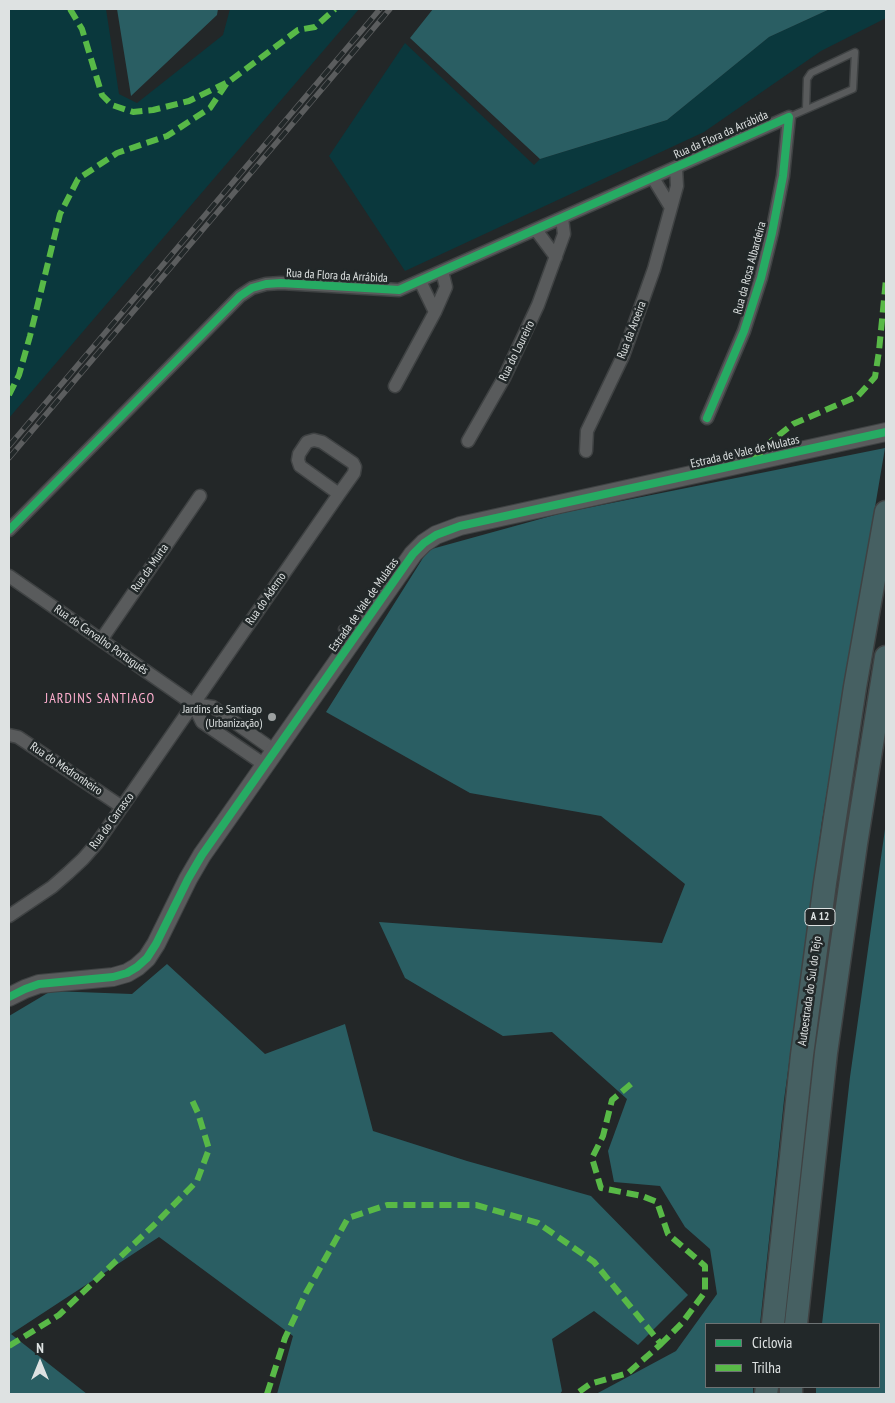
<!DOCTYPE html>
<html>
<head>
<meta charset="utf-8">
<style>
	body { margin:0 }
	#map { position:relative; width:895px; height:1403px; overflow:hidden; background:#232728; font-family:"PT Sans Narrow",sans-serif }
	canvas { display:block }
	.frame { position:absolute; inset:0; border:10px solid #dee2e2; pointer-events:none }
	.legend { position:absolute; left:705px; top:1323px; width:175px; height:65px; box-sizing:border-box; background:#222829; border:1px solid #6d7273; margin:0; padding:6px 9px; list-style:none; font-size:15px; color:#dee2e2 }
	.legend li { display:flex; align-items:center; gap:10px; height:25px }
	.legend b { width:25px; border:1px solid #6d7273 }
	.north { position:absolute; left:15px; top:1338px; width:50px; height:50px; -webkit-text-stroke:4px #222829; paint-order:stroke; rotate:0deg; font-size:14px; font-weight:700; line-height:20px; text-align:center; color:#dee2e2 }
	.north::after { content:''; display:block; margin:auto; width:18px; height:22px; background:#dee2e2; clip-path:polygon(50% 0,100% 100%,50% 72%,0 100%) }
</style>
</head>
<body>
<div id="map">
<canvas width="895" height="1403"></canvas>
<div class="frame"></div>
<ul class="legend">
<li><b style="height:6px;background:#26ab63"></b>Ciclovia</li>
<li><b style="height:6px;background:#58b947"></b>Trilha</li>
</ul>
<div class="north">N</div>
</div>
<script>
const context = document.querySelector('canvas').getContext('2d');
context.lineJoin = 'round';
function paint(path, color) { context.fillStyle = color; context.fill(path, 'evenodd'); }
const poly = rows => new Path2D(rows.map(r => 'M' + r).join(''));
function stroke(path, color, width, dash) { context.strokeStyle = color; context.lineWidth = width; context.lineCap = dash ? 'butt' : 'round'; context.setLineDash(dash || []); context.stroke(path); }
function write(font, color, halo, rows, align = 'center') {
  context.font = font + ' "PT Sans Narrow",sans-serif'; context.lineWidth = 5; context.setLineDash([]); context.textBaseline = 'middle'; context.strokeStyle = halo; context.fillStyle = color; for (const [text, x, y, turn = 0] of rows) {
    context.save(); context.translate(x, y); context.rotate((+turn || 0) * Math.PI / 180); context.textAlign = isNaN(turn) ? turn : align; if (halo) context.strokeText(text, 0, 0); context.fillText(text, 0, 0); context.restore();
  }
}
const green = poly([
	[9,9,106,9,119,94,137,103,223,35,230,9,359,9,9,418],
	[830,9,886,9,886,18,821,51,704,132,405,271,329,156,405,43,534,165,540,159,667,120,769,37]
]);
const forest = poly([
	[117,9,218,9,217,15,131,96],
	[433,9,830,9,769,37,667,120,540,159,410,38],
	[885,448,822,821,784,1100,760,1324,706,1324,706,1387,753,1387,753,1394,596,1394,676,1351,717,1294,710,1249,685,1227,660,1186,614,1182,608,1151,627,1099,552,1032,503,1036,405,978,379,922,662,943,685,884,601,816,470,793,326,712,428,550,562,513],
	[886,822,886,1394,816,1394,816,1387,879,1387,879,1324,822,1324,850,1077],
	[167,964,265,1054,345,1024,373,1131,467,1161,591,1196,688,1295,638,1345,594,1311,552,1339,562,1391,560,1394,277,1394,293,1336,159,1237,11,1334,87,1394,9,1394,9,1016,51,991,132,994]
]);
const lane = poly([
	[789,117,853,89,855,52,811,73,807,79,806,109],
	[342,629,353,636]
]);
const street = poly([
	[653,178,670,206],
	[536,230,556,257],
	[420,281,435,312],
	[395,386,435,312,446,287,442,271],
	[468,441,504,378,538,305,564,234,562,218],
	[586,451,587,431,623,356,654,269,677,186,676,168],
	[9,530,240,296,252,288,266,284,281,283,399,290,789,117,783,176,772,233,761,278,744,331,707,418],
	[9,576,193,704,202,722,265,765],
	[101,640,200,496],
	[193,704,213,707,275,751],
	[9,735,18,737,27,743,122,807],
	[9,916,52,887,68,873,83,859,97,843,339,494,354,473,355,467,353,463,322,442,314,440,307,442,299,454,298,460,300,466,339,494]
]);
const secondary = poly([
	[9,997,25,989,39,984,113,977,127,973,137,967,147,958,156,944,188,879,202,855,413,554,424,543,436,535,460,526,886,432]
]);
const highway = poly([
	[773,1324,802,1055,825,883,855,687,886,512],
	[796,1324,826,1053,856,844,886,657],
	[766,1394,767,1387],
	[791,1394,791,1387]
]);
const rail = poly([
	[9,446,380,9],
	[9,458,390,9]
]);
const quiet = poly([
	[70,9,82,29,102,95,112,105,133,112,153,110,189,101,226,83],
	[9,395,19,375,30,336,60,214,78,179,117,153,167,136,210,108,227,83,298,30,315,27,335,9],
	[753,461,769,443,793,424,858,396,875,377,879,351,886,279],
	[631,1084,612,1100,603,1136,592,1158,601,1188,642,1196,657,1202,668,1234,705,1266,705,1292,682,1323,661,1344],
	[9,1346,59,1315,154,1225,197,1181,209,1149,198,1113,191,1098],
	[267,1394,285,1338,306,1293,348,1218,387,1205,476,1205,538,1223,594,1262,661,1344,628,1373,590,1384,576,1394]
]);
const cycleway = poly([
	[9,530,240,296,252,288,266,284,281,283,399,290,789,117,783,176,772,233,761,278,744,331,707,418],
	[9,997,25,989,39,984,113,977,127,973,137,967,147,958,156,944,188,879,202,855,413,554,424,543,436,535,460,526,886,432]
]);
const markers = [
	[272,717,5,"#9da1a1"]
];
const shields = [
	[820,917,30]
];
const shieldNames = [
	["A 12",820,917]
];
const streetNames = [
	["Rua da Flora da Arrábida",721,135,-24],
	["Rua da Rosa Albardeira",750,268,-75],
	["Rua da Flora da Arrábida",337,276,3],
	["Rua da Aroeira",632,330,-69],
	["Rua do Loureiro",517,351,-64],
	["Estrada de Vale de Mulatas",745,452,-13],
	["Rua da Murta",150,568,-55],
	["Rua do Aderno",266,599,-55],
	["Estrada de Vale de Mulatas",364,605,-55],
	["Rua do Carvalho Português",101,640,35],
	["Rua do Medronheiro",66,769,34],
	["Rua do Carrasco",112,821,-54],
	["Autoestrada do Sul do Tejo",810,991,-82]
];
const poiNames = [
	["Jardins de Santiago",262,710],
	["(Urbanização)",262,724]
];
const neighbourhoodNames = [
	["JARDINS SANTIAGO",100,699]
];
paint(green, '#0a383d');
paint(forest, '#2a5e63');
stroke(lane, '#3f4243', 9);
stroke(street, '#3f4243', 15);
stroke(secondary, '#3f4243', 20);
stroke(highway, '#3f4243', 25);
stroke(lane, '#595b5c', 6);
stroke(street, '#595b5c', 12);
stroke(secondary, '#595b5c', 18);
stroke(highway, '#466062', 22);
stroke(rail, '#5b5d5e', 5.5);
stroke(rail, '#222829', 4, [11]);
stroke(quiet, '#58b947', 6, [12, 6]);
stroke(cycleway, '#26ab63', 8);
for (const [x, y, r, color] of markers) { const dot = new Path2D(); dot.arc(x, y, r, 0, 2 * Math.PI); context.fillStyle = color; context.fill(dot); stroke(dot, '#222829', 2); }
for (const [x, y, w] of shields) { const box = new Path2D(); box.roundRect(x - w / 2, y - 8.5, w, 17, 4); context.fillStyle = '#222829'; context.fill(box); stroke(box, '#dee2e2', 1); }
write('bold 11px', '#dee2e2', null, shieldNames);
write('12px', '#dee2e2', '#222829', streetNames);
write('12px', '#dee2e2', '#222829', poiNames, 'right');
context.letterSpacing = '1px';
write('14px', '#fdaece', '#222829', neighbourhoodNames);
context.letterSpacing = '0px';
</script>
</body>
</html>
